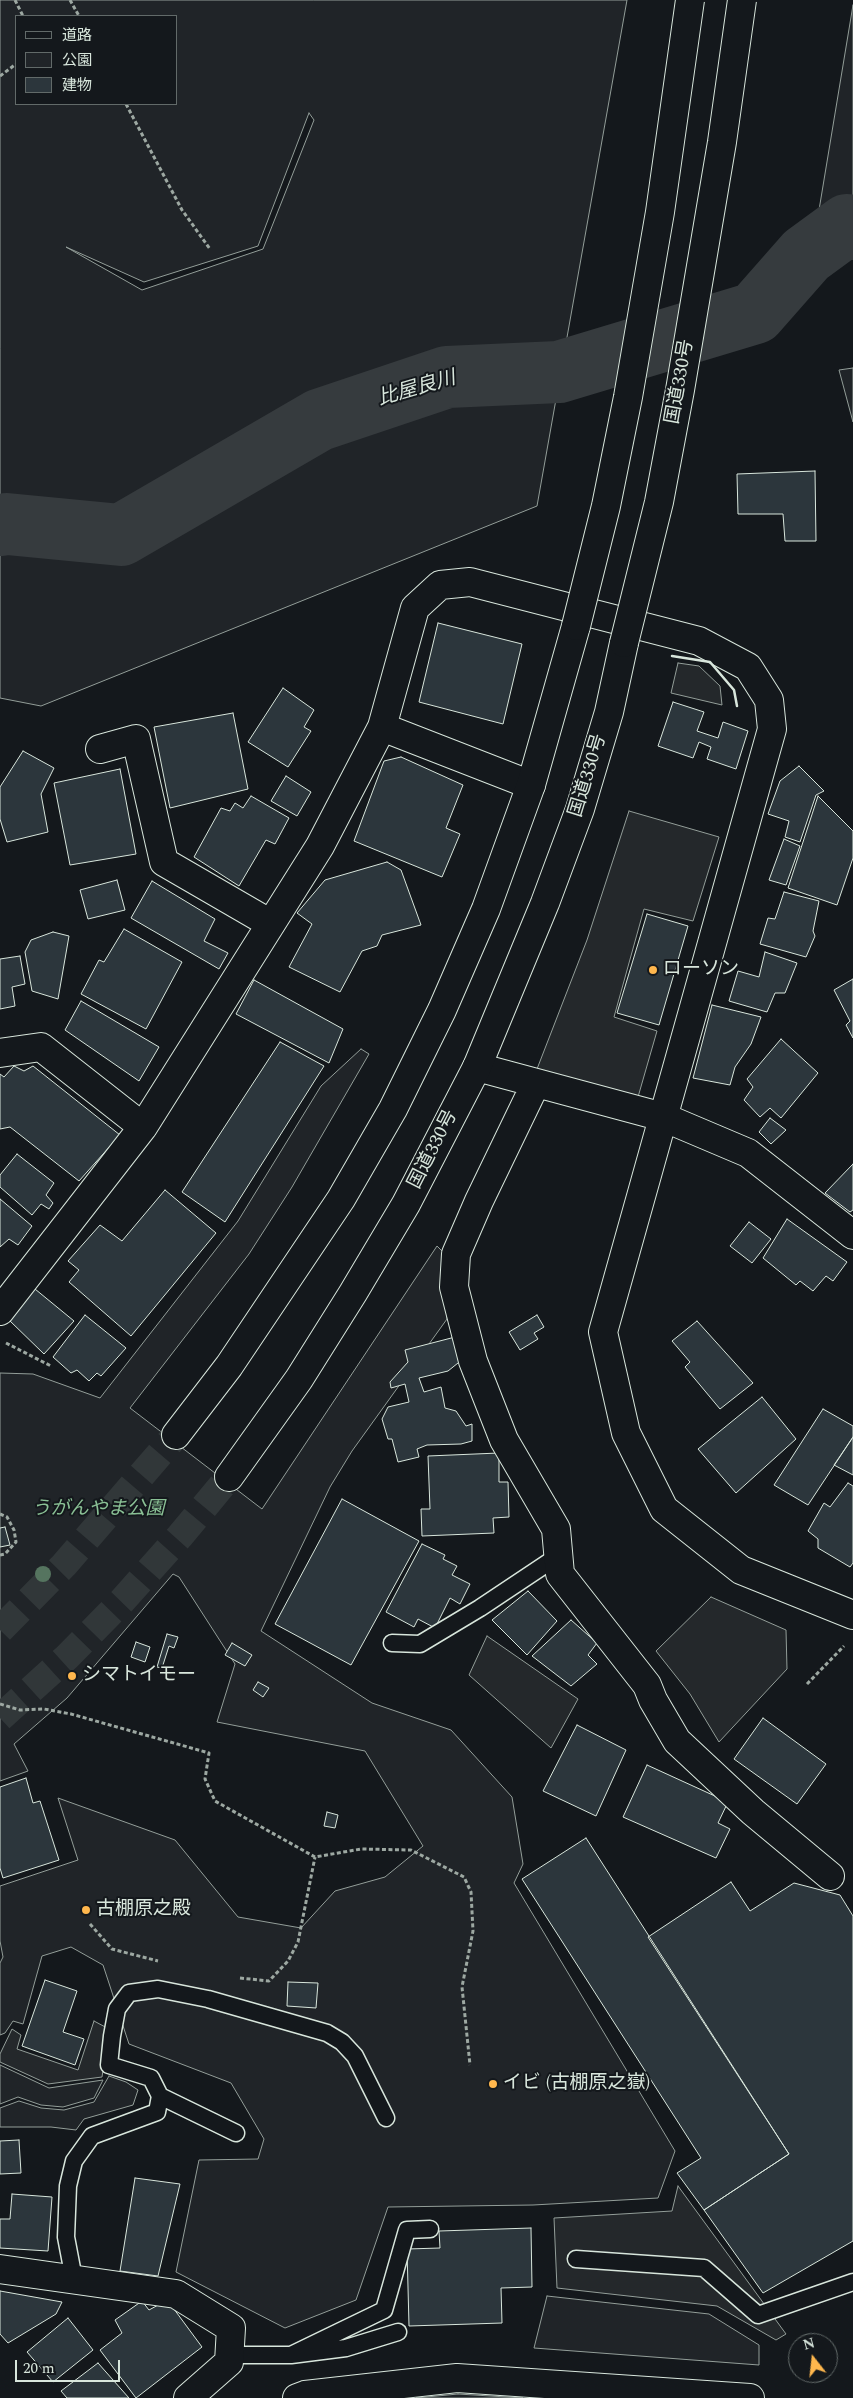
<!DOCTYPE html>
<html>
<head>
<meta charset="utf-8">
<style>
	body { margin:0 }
	#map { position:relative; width:853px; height:2398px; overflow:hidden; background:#14181c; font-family:Spectral,"Noto Sans JP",serif }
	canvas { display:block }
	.legend { position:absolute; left:15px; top:15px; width:162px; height:90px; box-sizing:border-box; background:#14181c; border:1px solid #626a69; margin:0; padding:6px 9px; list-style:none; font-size:15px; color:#d8e6dc }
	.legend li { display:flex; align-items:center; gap:10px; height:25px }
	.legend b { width:25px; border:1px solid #626a69 }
	.north { position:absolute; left:788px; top:2333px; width:50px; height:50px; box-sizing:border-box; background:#14181c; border:1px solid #626a69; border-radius:50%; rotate:344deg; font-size:14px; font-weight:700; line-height:20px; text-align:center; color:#d8e6dc }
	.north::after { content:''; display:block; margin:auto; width:18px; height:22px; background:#ffb74d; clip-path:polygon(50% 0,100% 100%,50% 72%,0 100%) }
	.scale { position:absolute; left:15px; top:2360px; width:105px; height:22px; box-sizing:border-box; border:2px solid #d8e6dc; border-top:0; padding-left:6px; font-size:15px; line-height:18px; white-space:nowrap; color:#d8e6dc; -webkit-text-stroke:4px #14181c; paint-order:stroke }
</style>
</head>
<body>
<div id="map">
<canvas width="853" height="2398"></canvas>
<ul class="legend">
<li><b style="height:6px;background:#14181c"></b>道路</li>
<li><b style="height:14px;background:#202428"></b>公園</li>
<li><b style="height:14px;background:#2c363c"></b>建物</li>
</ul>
<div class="north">N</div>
<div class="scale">20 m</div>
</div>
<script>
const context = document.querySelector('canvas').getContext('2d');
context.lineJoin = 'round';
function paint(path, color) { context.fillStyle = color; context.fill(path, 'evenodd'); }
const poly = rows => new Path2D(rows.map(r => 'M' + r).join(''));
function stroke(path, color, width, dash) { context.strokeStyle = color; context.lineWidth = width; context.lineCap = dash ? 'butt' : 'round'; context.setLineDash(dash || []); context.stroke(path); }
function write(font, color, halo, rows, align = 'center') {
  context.font = font + ' Spectral,"Noto Sans JP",serif'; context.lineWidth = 4; context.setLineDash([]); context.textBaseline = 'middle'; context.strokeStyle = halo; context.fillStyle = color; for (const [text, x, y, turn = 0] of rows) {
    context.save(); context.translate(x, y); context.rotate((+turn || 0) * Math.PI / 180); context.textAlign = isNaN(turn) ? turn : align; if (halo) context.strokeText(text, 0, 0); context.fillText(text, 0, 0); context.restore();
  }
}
const green = poly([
	[0,0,627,0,537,506,41,706,0,698,0,0],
	[16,16,176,16,176,104,16,104,16,16],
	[309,113,314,120,263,249,142,290,66,247,144,282,258,246,309,113],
	[853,5,853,247,819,210,853,5],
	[853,368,853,422,839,370,853,368],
	[361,1049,369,1054,292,1187,249,1254,130,1408,262,1509,437,1246,445,1254,447,1319,352,1451,330,1487,261,1631,372,1703,451,1730,512,1797,523,1864,514,1883,675,2151,658,2198,533,2205,388,2207,356,2300,285,2328,176,2272,199,2160,258,2159,264,2139,231,2083,129,2044,103,1965,71,1947,42,1956,23,2024,13,2021,5,2033,0,2035,0,1963,3,1957,0,1941,0,1886,78,1860,58,1798,175,1840,238,1917,301,1928,335,1891,385,1877,423,1846,365,1751,217,1722,235,1664,179,1577,173,1574,67,1698,14,1744,28,1771,0,1781,0,1373,33,1374,100,1398,238,1221,321,1086,361,1049],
	[0,2065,49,2088,103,2080,94,2098,63,2107,41,2105,18,2097,0,2104,0,2065],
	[109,2076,126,2082,138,2090,133,2105,84,2119,76,2130,51,2127,0,2127,0,2108,19,2101,41,2108,64,2110,94,2102,109,2076],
	[547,2296,709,2314,759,2345,759,2365,534,2348,547,2296],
	[458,2394,523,2398,416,2398,458,2394]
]);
const parking = poly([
	[678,663,699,666,720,686,722,705,671,693,678,663],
	[629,811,719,837,693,921,644,909,614,1017,657,1031,638,1097,537,1069,587,940,629,811],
	[711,1597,786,1630,787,1669,719,1742,690,1694,656,1651,711,1597],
	[487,1636,578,1699,551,1748,469,1675,487,1636],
	[94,2021,109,2029,102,2077,48,2084,0,2062,0,2054,12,2029,21,2035,17,2049,78,2070,94,2021],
	[678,2186,786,2334,776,2340,717,2306,557,2288,554,2218,672,2211,678,2186]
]);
const river = poly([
	[0,525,7,524,121,535,319,420,447,377,559,372,755,313,806,255,847,225,853,229]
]);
const building = poly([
	[815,471,816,541,785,541,783,514,738,514,737,474,815,471],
	[438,623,522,644,503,724,419,702,438,623],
	[283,688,314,710,304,727,311,731,288,767,248,742,283,688],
	[673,702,704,712,697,731,718,738,723,722,748,731,736,769,707,759,711,747,699,742,693,758,658,746,673,702],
	[233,713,248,789,170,808,154,727,233,713],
	[23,751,54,768,41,794,48,832,7,842,0,819,0,787,23,751],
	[401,757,463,785,446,828,460,834,442,877,354,841,384,761,401,757],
	[799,766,824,791,816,795,800,842,785,837,789,821,768,814,780,781,799,766],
	[120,769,136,854,70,865,54,783,120,769],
	[286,776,311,792,297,816,271,801,286,776],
	[251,796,289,818,275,844,266,840,239,886,194,857,221,808,230,811,235,803,243,808,251,796],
	[818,796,853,831,853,858,837,905,788,888,818,796],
	[784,839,800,846,786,885,769,880,784,839],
	[387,862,401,870,421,925,382,935,377,946,362,951,340,992,289,967,312,924,297,913,325,880,387,862],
	[117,880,125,910,88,919,80,890,117,880],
	[152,881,215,919,204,941,228,953,219,969,131,918,152,881],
	[784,892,819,901,813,931,815,936,806,957,760,944,768,918,775,919,784,892],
	[647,914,688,926,659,1025,617,1013,647,914],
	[124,929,182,962,146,1029,81,994,99,960,104,962,124,929],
	[53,932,69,936,58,999,32,991,25,952,31,940,53,932],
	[765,952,797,963,785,993,775,993,767,1012,729,1001,738,971,759,977,765,952],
	[20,956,25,984,12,987,15,1006,0,1009,0,959,20,956],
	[853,979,853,1038,846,1025,850,1021,834,990,853,979],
	[254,980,343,1029,329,1063,236,1014,254,980],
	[81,1001,159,1047,139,1081,65,1030,81,1001],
	[712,1005,761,1017,751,1044,735,1067,730,1085,693,1078,712,1005],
	[781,1039,818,1073,781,1118,770,1108,760,1117,744,1100,753,1087,747,1079,781,1039],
	[280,1042,324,1066,225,1222,182,1192,280,1042],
	[14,1066,24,1071,33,1066,120,1135,79,1181,10,1127,0,1129,0,1074,4,1077,14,1066],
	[770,1118,786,1130,771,1144,759,1132,770,1118],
	[17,1154,54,1183,46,1195,53,1203,49,1209,41,1204,32,1215,0,1187,0,1175,17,1154],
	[853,1164,853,1210,850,1212,825,1193,853,1164],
	[165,1190,216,1233,131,1336,69,1282,79,1270,68,1261,100,1225,122,1241,165,1190],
	[0,1199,32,1226,18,1245,9,1239,0,1247,0,1199],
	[787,1219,847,1262,833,1281,826,1276,813,1291,800,1281,796,1285,763,1258,787,1219],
	[749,1222,771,1239,752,1263,730,1246,749,1222],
	[35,1289,74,1321,44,1354,9,1320,35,1289],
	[85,1315,126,1348,101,1376,97,1373,89,1381,77,1370,71,1373,53,1357,85,1315],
	[537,1315,544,1327,534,1333,538,1339,520,1350,509,1332,537,1315],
	[697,1321,753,1383,720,1409,685,1367,690,1362,672,1341,697,1321],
	[459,1336,463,1359,448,1371,419,1378,424,1392,441,1387,445,1408,456,1411,466,1426,472,1424,472,1441,461,1444,427,1445,417,1449,419,1457,398,1462,392,1439,388,1439,382,1419,388,1407,409,1402,405,1384,391,1388,390,1382,408,1362,405,1350,459,1336],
	[762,1397,796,1439,736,1493,698,1449,762,1397],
	[823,1409,853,1426,853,1437,808,1505,774,1485,823,1409],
	[853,1437,853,1475,834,1465,853,1437],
	[499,1453,499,1482,508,1482,509,1517,493,1518,494,1533,422,1536,421,1509,430,1509,428,1456,499,1453],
	[848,1483,853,1486,853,1563,850,1567,818,1548,818,1539,808,1531,824,1503,830,1507,848,1483],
	[342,1499,419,1541,351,1665,275,1624,342,1499],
	[5,1527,10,1545,0,1547,0,1528,5,1527],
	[422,1544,445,1555,443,1559,457,1566,452,1575,470,1584,460,1604,450,1598,435,1628,418,1619,414,1627,386,1612,422,1544],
	[528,1591,557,1621,527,1655,492,1620,528,1591],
	[571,1620,597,1643,588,1655,597,1664,571,1686,532,1656,571,1620],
	[167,1634,178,1637,174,1648,169,1646,162,1668,157,1667,167,1634],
	[136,1642,150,1647,145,1662,131,1657,136,1642],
	[232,1643,252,1655,245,1666,225,1655,232,1643],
	[258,1682,269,1688,263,1697,253,1690,258,1682],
	[763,1718,826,1764,797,1804,734,1759,763,1718],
	[577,1725,626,1750,596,1816,543,1791,577,1725],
	[647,1765,728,1802,718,1823,730,1829,716,1858,623,1817,647,1765],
	[26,1778,33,1803,40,1801,59,1860,3,1878,0,1868,0,1787,26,1778],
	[327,1812,338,1815,335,1828,324,1826,327,1812],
	[586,1838,789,2154,704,2210,677,2173,701,2158,522,1879,586,1838],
	[731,1882,750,1911,794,1883,840,1895,853,1916,853,2241,763,2293,704,2210,789,2154,648,1937,731,1882],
	[45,1980,77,1991,63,2032,84,2039,75,2065,22,2046,45,1980],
	[288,1982,318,1983,316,2008,287,2006,288,1982],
	[19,2140,21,2173,0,2174,0,2141,19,2140],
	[135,2178,180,2184,158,2276,120,2271,135,2178],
	[12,2194,52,2197,48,2251,0,2248,0,2219,10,2219,12,2194],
	[531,2228,532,2287,501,2288,502,2323,409,2326,407,2249,440,2248,439,2231,531,2228],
	[0,2291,62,2302,56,2314,8,2343,0,2334,0,2291],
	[142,2301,149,2310,160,2304,171,2305,202,2347,136,2398,100,2350,122,2333,115,2320,142,2301],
	[68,2318,93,2350,53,2382,27,2352,68,2318],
	[98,2363,129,2398,67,2398,61,2391,98,2363]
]);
const trunkTunnel = poly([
	[0,1630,64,1565,176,1435],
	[0,1718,67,1657,122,1601,180,1536,229,1477]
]);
const path = poly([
	[15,0,23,16],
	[70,0,79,16],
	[0,76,16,64],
	[126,104,182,210,210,249],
	[6,1343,51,1366],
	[0,1514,7,1517,14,1530,16,1542,5,1554,0,1555],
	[807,1684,844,1646],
	[0,1704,20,1710,44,1709,71,1714,209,1753,205,1779,215,1801,315,1857,361,1849,411,1850,464,1877,471,1892,473,1931,462,1987,470,2065],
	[90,1924,112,1949,158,1961],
	[240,1978,269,1981,288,1961,298,1942,315,1857]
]);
const service = poly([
	[392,1643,420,1644,480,1608,558,1556],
	[160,2096,236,2133],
	[576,2259,704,2268,758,2315,853,2282],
	[74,2279,66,2237,68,2186,74,2161,92,2136,157,2112,160,2096,151,2078,109,2065,112,2036,117,2009,129,1993,158,1989,208,1999,327,2033,342,2042,355,2056,386,2118],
	[229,2355,291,2355,346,2348,398,2332],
	[291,2355,384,2310,407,2230,430,2229]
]);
const minor = poly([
	[382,727,531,785],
	[100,749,136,739,164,862,271,924],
	[0,1053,41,1047,143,1127],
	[477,1067,663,1117,748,1153,853,1235],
	[536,1083,479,1201,456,1254,454,1287,473,1361,504,1440,556,1529,560,1574,647,1685,653,1700,677,1741,753,1812,830,1876],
	[0,1311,143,1127,320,846,382,727,415,608,440,585,470,582,699,641,748,667,769,700,772,729,603,1332,626,1433,664,1509,741,1570,853,1615],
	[0,2269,176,2294,231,2328,229,2362,188,2398],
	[297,2398,305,2395,457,2378,750,2398]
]);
const trunk = poly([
	[176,1435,229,1366,341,1199,393,1109,442,1010,486,909,531,785,576,626],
	[229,1477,299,1379,353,1293,406,1204,477,1067,545,903,580,809,609,712,624,643]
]);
const trunkBridge = poly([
	[576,626,606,506,628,397,660,212,690,0],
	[624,643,659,502,680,390,722,142,742,0]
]);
const wall = poly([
	[672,656,710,662,734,690,737,706]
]);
const trees = [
	[43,1574]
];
const markers = [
	[653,970,5,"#ffb74d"],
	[72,1676,5,"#ffb74d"],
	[86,1910,5,"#ffb74d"],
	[493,2084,5,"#ffb74d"]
];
const streetNames = [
	["国道330号",681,382,-80],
	["国道330号",589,776,-73],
	["国道330号",434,1150,-63]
];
const poiNames = [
	["ローソン",663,970],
	["シマトイモー",82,1676],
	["古棚原之殿",96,1910],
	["イビ (古棚原之嶽)",503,2084]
];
const parkNames = [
	["うがんやま公園",98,1510]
];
const waterNames = [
	["比屋良川",417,390,-16]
];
paint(green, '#202428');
stroke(green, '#939e99', 1);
paint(parking, '#24282b');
stroke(parking, '#939e99', 1);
stroke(river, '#363b3e', 62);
paint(building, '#2c363c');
stroke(building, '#d8e6dc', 1);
stroke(trunkTunnel, '#313739', 28, [28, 14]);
stroke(service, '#d8e6dc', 19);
stroke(minor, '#d8e6dc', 30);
stroke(trunk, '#d8e6dc', 30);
stroke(path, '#9da8a2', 3, [4, 2.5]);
stroke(service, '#14181c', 16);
stroke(minor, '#14181c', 28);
stroke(trunk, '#14181c', 28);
stroke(trunkBridge, '#d8e6dc', 30, []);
stroke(trunkBridge, '#14181c', 28);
stroke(wall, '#d8e6dc', 2.5);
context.fillStyle = '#55745f';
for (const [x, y] of trees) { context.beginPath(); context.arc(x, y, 8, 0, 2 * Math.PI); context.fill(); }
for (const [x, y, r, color] of markers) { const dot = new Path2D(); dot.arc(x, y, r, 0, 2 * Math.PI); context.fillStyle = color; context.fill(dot); stroke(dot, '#14181c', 2); }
write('19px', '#d8e6dc', '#14181c', streetNames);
write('19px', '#d8e6dc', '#14181c', poiNames, 'left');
write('italic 19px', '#8ac095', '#14181c', parkNames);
write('italic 20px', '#d8e6dc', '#14181c', waterNames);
</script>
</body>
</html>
